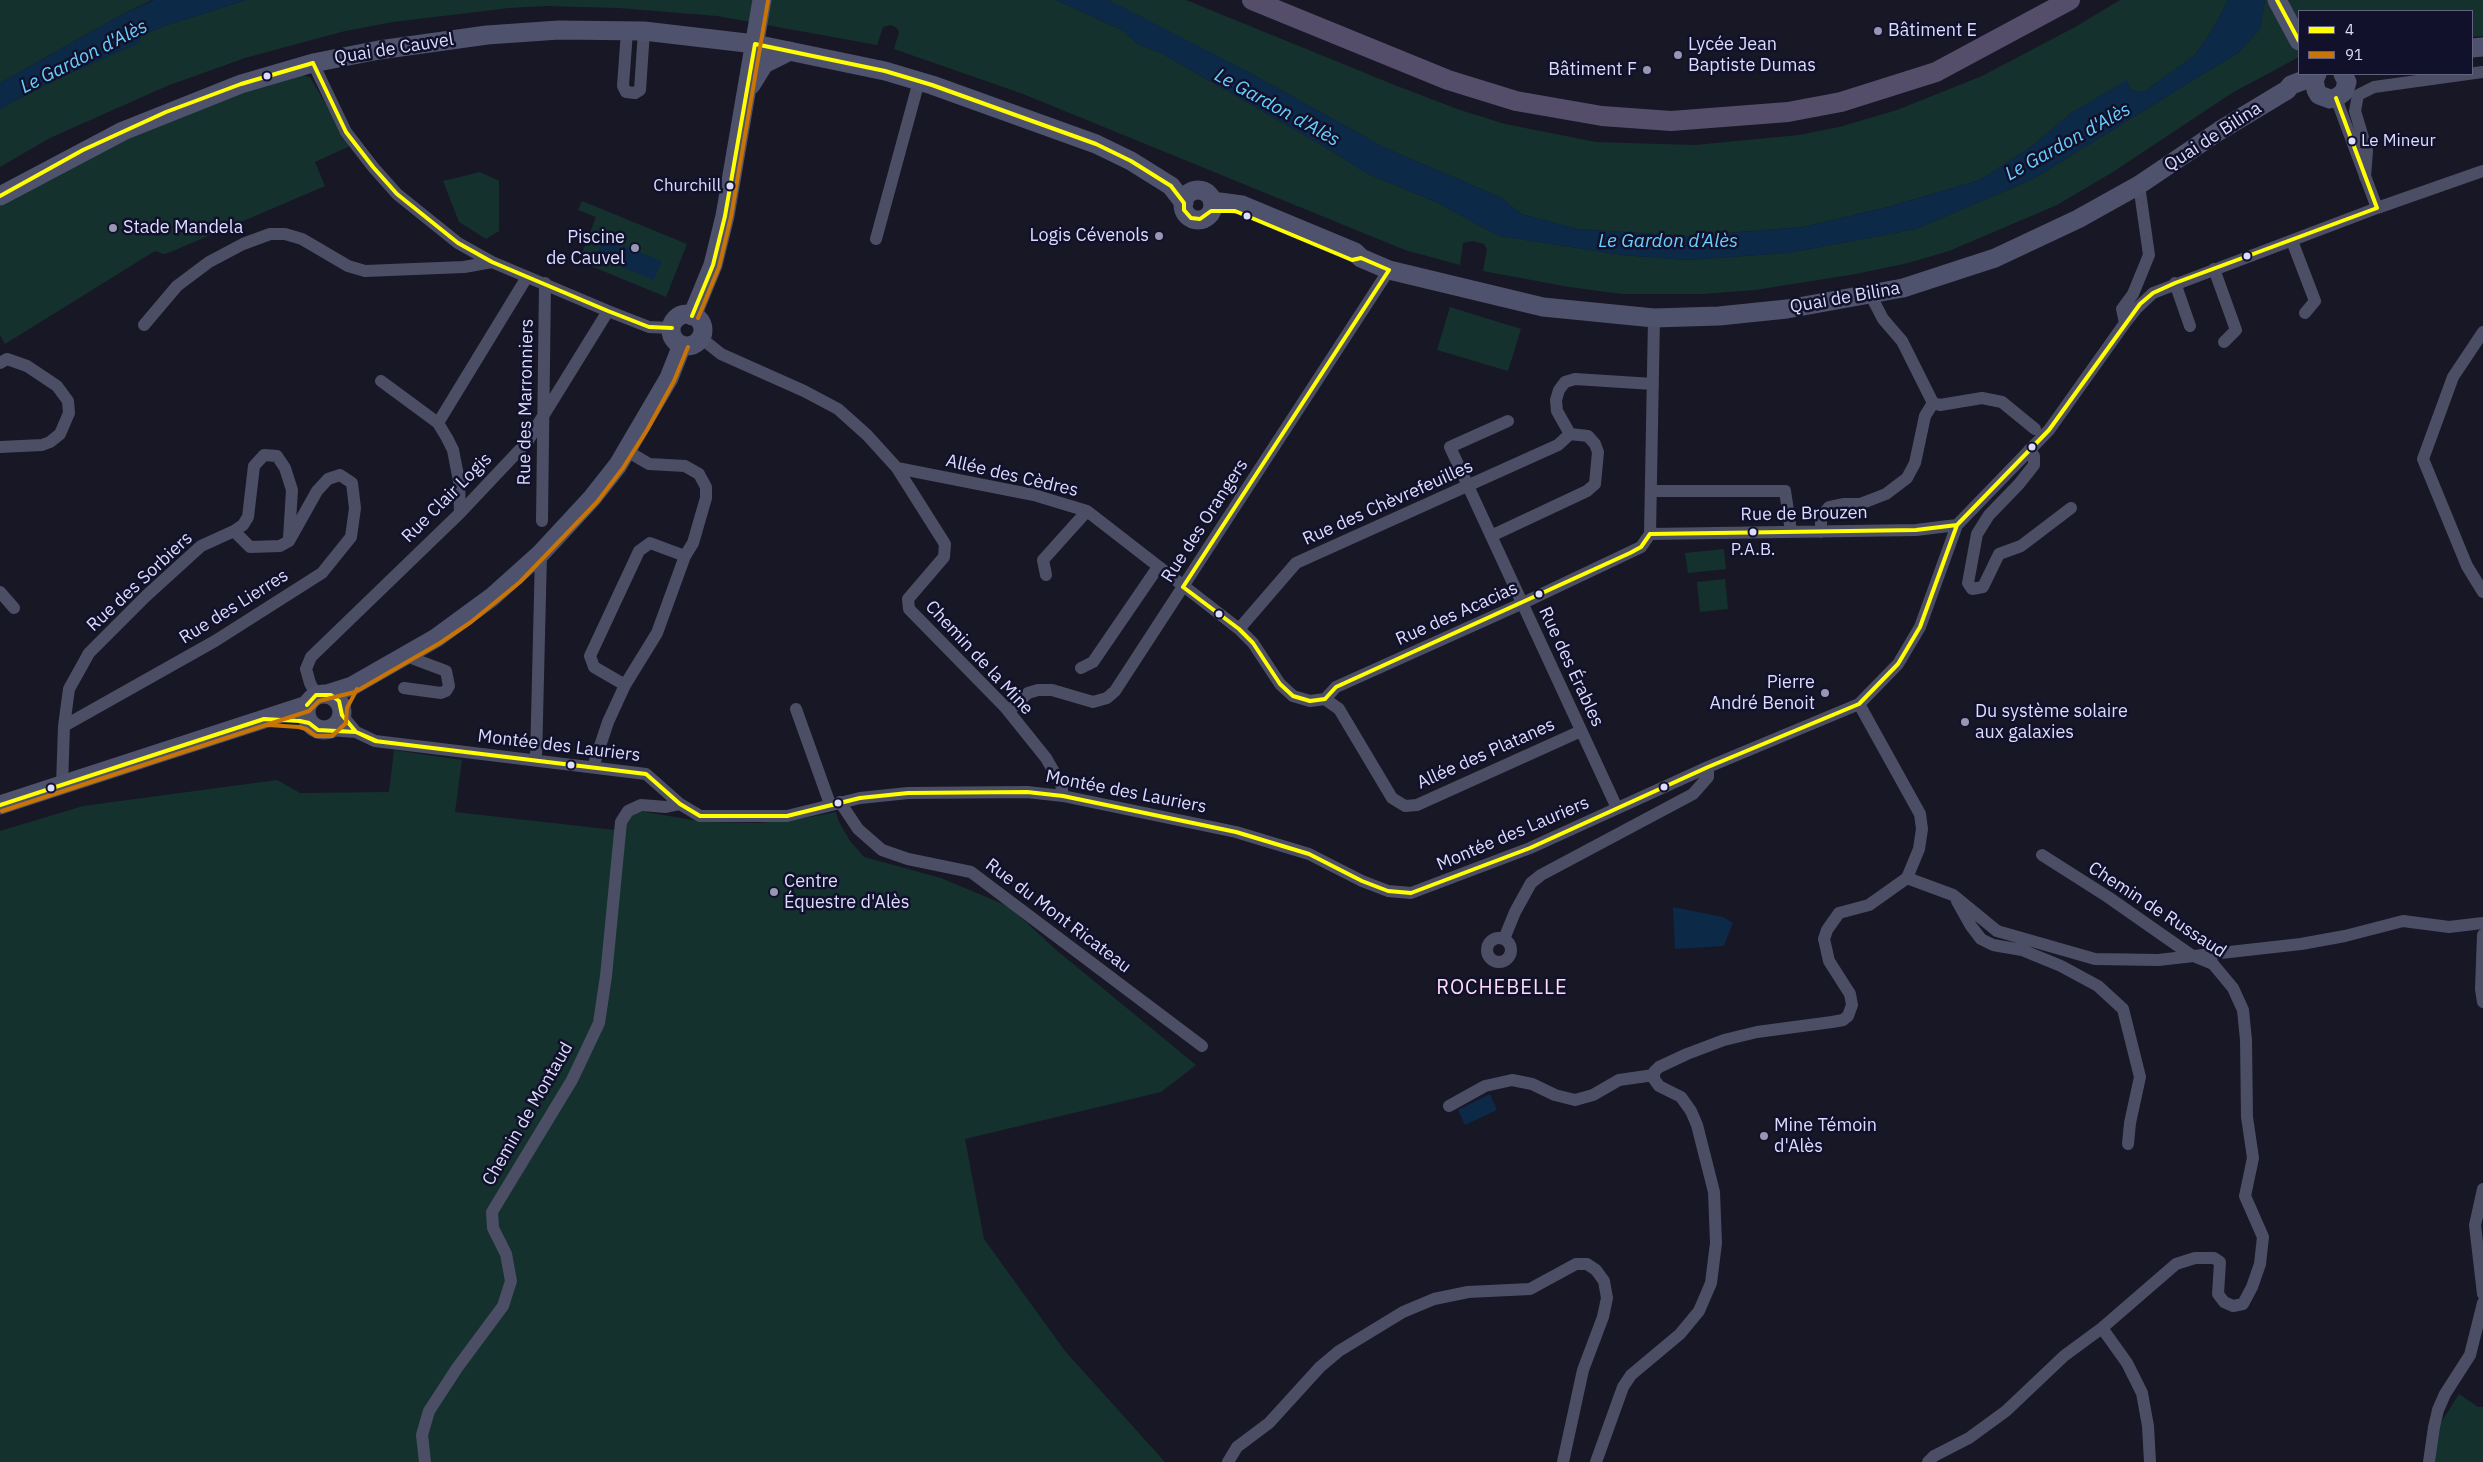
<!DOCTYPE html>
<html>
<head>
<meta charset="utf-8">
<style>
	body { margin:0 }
	#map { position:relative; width:2483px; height:1462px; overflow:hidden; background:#181725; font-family:"IBM Plex Sans",sans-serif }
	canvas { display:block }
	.legend { position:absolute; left:2298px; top:10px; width:175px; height:65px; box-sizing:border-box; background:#12112b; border:1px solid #626280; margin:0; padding:6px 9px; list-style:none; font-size:15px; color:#dbdcff }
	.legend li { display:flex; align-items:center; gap:10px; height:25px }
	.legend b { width:25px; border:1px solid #626280 }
</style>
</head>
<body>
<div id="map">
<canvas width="2483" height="1462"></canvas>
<ul class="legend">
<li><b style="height:6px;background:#ff0"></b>4</li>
<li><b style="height:6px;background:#c87506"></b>91</li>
</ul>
</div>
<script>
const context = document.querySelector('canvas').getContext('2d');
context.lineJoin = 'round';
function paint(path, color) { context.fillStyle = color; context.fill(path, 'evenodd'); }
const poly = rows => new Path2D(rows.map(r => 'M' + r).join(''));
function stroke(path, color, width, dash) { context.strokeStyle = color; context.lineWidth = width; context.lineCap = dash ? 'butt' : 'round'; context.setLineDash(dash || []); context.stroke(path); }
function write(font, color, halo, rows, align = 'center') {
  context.font = font + ' "IBM Plex Sans",sans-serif'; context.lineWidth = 5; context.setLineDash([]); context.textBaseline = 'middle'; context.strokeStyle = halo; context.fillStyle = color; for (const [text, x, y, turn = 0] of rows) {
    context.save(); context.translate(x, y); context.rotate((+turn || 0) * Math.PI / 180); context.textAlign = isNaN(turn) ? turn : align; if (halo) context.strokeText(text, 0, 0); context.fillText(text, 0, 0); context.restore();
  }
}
const green = poly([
	[0,0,152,0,121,15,0,83],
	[246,0,1056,0,1122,30,1138,44,1159,52,1332,151,1366,173,1438,203,1499,236,1623,255,1686,260,1788,253,1916,229,2033,179,2239,52,2260,29,2265,0,2483,0,2483,36,2472,37,2472,11,2299,11,2299,57,2232,93,2113,172,2057,205,1949,251,1908,263,1856,274,1755,290,1702,294,1622,294,1569,287,1483,271,1487,249,1484,244,1473,241,1463,243,1460,265,1405,250,1023,94,894,49,899,32,897,28,891,25,883,27,877,45,717,16,618,8,546,6,509,8,393,22,345,31,245,58,167,86,50,138,0,167,0,109,50,82,138,43,141,36,164,26],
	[1107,0,1186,0,1397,86,1460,110,1505,124,1596,142,1695,145,1799,135,1839,127,1897,110,1982,76,2077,26,2120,0,2228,0,2215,26,2195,55,2144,92,2130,90,2127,81,2071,113,2031,147,1980,180,1888,207,1803,227,1688,236,1577,229,1521,214,1500,197,1385,148,1252,74],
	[301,75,310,77,350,146,315,162,325,186,173,251,164,254,155,251,5,344,0,335,0,205,119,141,252,89],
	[480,172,499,181,499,231,486,239,459,222,443,181],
	[582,201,687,244,666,297,579,261,596,217,578,210],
	[1450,307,1521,329,1508,371,1437,350],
	[1724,549,1726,569,1688,573,1685,553],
	[1725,579,1728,609,1700,612,1697,582],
	[394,750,462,760,455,812,624,831,625,819,639,811,705,822,758,823,800,819,836,812,839,822,850,841,864,857,941,878,1010,907,1055,949,1196,1065,1161,1092,965,1139,984,1239,1065,1351,1165,1462,0,1462,0,831,83,806,277,780,300,793,389,792],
	[2459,1394,2478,1407,2483,1407,2483,1462,2435,1462,2440,1424]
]);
const water = poly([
	[154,0,246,0,164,26,141,36,139,43,50,82,0,109,0,83,121,15],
	[1056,0,1107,0,1119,5,1252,74,1385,148,1500,197,1521,214,1577,229,1688,236,1803,227,1888,207,1980,180,2031,147,2071,113,2127,80,2130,90,2144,92,2195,55,2215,26,2228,0,2265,0,2260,29,2239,52,2033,179,1916,229,1788,253,1686,260,1623,255,1499,236,1438,203,1366,173,1332,151,1159,52,1138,44,1122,30],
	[603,237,621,244,613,264,596,257],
	[624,246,662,261,654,280,616,265],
	[1673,907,1723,917,1733,923,1724,946,1675,949],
	[1490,1094,1497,1110,1465,1125,1458,1110]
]);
const street = poly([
	[627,31,623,86,626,92,635,93,640,90,644,31],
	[313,63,346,132,373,167,397,194,458,243,492,262,608,311,649,327,672,328],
	[2336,98,2377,208],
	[2365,177,2367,151,2355,111,2358,95,2374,87,2483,72],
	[876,239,919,81],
	[2292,241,2315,301,2305,313],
	[2214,269,2236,330,2224,342],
	[2175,283,2190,326],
	[1870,294,1883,319,1902,341,1933,403,1940,405,1982,398,2002,402,2035,429],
	[2125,323,2122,309,2133,294,2149,255,2139,185],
	[144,325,177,286,209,262,243,244,270,234,285,234,302,239,348,266,365,271,464,267,492,262],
	[2483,332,2453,377,2423,459,2467,566,2483,592],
	[701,338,721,354,804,391,838,409,867,435,897,468,945,544,944,557,908,599,909,609,1005,707,1046,758,1061,784,1063,796],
	[0,363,7,359,27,366,57,386,68,401,69,413,60,434,50,442,42,445,0,447],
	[381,381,438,423,447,438,453,450,459,481,460,513],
	[1508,421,1450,447,1617,808],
	[438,423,527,277],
	[1570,434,1557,411,1556,400,1559,390,1565,382,1575,379,1653,384],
	[2029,450,2034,456,2034,465,2019,484,1989,515,1977,534,1968,583,1972,589,1983,587,1999,554,2021,546,2071,508],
	[897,468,1034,495,1087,511,1239,629,1253,643,1280,684,1293,696,1310,701,1325,699,1339,709,1392,798,1405,806,1417,805,1581,731],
	[1651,491,1785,491,1791,531],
	[542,521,545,283],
	[234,531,243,525,248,517,254,466,264,455,277,456,285,468,292,490,289,538],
	[1821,532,1821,517,1829,507,1843,504,1860,504,1886,494,1907,478,1915,463,1925,416,1933,403],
	[1650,534,1916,530,1957,525],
	[1046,575,1043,560,1087,511],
	[0,592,14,608],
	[1239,629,1296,563,1558,445,1570,434,1588,436,1595,444,1598,452,1595,484,1587,491,1491,536],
	[1081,668,1093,662,1158,567],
	[625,685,594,667,590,656,639,551,650,543,685,556],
	[404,688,441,693,446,691,449,686,446,671,406,656],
	[316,695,310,683,306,669,311,657,460,513,527,442,608,311],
	[1325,699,1336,687,1523,603,1641,547,1650,534,1654,318],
	[796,709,830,804],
	[1009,711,1028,693,1038,690,1052,690,1093,702,1107,698,1115,691,1389,270],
	[342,715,356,732],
	[330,730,356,732,375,741,646,774,680,804,700,816,787,816,860,798,908,793,1027,792,1063,796,1236,832,1309,854,1362,881,1388,891,1411,893,1530,848,1708,767,1859,704,1898,664,1920,627,1957,525,2049,430,2125,323,2136,309,2153,293,2377,208,2483,171],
	[536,760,541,553],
	[593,767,608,722,625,685,657,633,685,556,693,543,706,498,706,487,699,474,685,466,649,464,627,451],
	[62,786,64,726,69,689,89,653,146,596,201,546,234,531,250,547,280,546,289,541,317,491,328,479,340,475,352,483,355,508,351,537,322,573,215,641,64,726],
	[840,802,858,829,882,850,908,859,971,872,1202,1046],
	[2042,855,2108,897,2191,955,2213,964,2233,988,2243,1010,2246,1040,2247,1117,2253,1158,2245,1196,2263,1237,2260,1264,2252,1287,2243,1304,2233,1306,2224,1302,2218,1294,2220,1262,2214,1258,2195,1258,2176,1264,2102,1328,2127,1363,2142,1393,2148,1426,2150,1462],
	[1907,878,1953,895,1997,931,2095,959,2158,960,2301,944,2345,936,2403,921,2449,927,2483,923],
	[1957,901,1971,926,1981,939,1993,945,2022,950,2061,966,2098,986,2123,1009,2140,1077,2130,1123,2128,1144],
	[2483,935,2481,989,2483,1002],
	'1487 950a12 12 0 1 1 24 0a12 12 0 1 1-24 0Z',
	[1504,939,1515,912,1531,883,1541,875,1693,794,1708,777,1708,767],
	[1449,1106,1485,1086,1512,1080,1532,1084,1555,1095,1575,1100,1593,1095,1619,1080,1654,1075],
	[2483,1189,2475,1225,2483,1294],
	[425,1462,422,1435,429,1411,457,1368,503,1306,511,1281,506,1254,493,1228,492,1212,572,1080,599,1023,606,976,621,822,628,811,641,805,666,807,680,804],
	[1228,1462,1237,1447,1269,1423,1320,1367,1339,1351,1403,1312,1434,1299,1468,1292,1530,1289,1576,1264,1587,1264,1596,1270,1604,1281,1607,1298,1603,1317,1583,1370,1563,1462],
	[1596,1462,1623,1387,1631,1375,1680,1334,1699,1311,1711,1283,1716,1243,1714,1192,1697,1125,1691,1111,1681,1097,1659,1086,1654,1079,1654,1072,1659,1067,1687,1054,1724,1040,1757,1032,1832,1022,1843,1020,1848,1016,1852,1005,1850,994,1829,961,1824,939,1827,930,1839,913,1869,905,1907,878,1919,849,1922,829,1920,814,1859,704],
	[1928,1462,1934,1456,1969,1438,2006,1411,2064,1356,2102,1328],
	[2429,1462,2434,1427,2438,1410,2445,1394,2470,1355,2483,1303]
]);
const secondary = poly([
	[2277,0,2299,41],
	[2472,48,2483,47],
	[2317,74,2314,80,2316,90,2319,95,2330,99,2336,98,2344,92,2347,82,2343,74],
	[751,85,764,64,790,51],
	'1183 205a15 15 0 1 1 30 0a15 15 0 1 1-30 0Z',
	[0,196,123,131,241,84,313,63,379,50,487,35,559,30,644,31,755,44,885,71,932,85,1096,144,1131,161,1171,186,1184,203],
	[1212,201,1242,205,1355,252,1361,258,1389,270,1543,307,1654,318,1719,316,1787,309,1903,288,1995,258,2078,219,2139,185,2219,131,2287,90,2291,85,2315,76],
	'671 330a16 16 0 1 1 32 0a16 16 0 1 1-32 0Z',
	[692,316,713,265,725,216,762,0],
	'306 712a18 18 0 1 1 36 0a18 18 0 1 1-36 0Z',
	[327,694,352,686,436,638,492,597,541,553,592,498,618,465,669,378,682,345],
	[0,805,307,705]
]);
const primary = poly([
	[1252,0,1448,80,1516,101,1602,116,1671,121,1788,112,1841,102,1936,72,2070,0]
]);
const bus1 = poly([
	[2277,0,2299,41],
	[313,63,346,132,373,167,397,194,458,243,492,262,608,311,649,327,672,328],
	[2336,98,2377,208],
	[0,196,83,150,166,112,241,84,313,63],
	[692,316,713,265,725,216,755,44,885,71,932,85,1096,144,1131,161,1171,186,1184,203,1184,210,1191,218,1200,219,1211,211,1235,211,1352,260,1361,258,1389,270],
	[1650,534,1916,530,1957,525],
	[1183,587,1389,270],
	[1183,587,1239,629,1253,643,1280,684,1293,696,1310,701,1325,699],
	[1325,699,1336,687,1630,553,1641,547,1650,534],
	[307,705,316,695,331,695,339,701,342,715,356,732,377,741],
	[0,805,264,719,300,721,309,723,318,730,356,732,375,741,646,774,680,804,700,816,787,816,860,798,908,793,1027,792,1063,796,1236,832,1309,854,1362,881,1388,891,1411,893,1530,848,1708,767,1859,704,1898,664,1920,627,1957,525,2049,430,2140,304,2153,293,2175,283,2377,208]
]);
const bus2 = poly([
	[698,318,719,267,731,217,768,1],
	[268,725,299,727,306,729,316,736,332,736,346,723,347,708,357,689],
	[2,811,309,711,319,701,355,692,440,643,471,622,520,582,597,502,623,468,647,430,674,381,688,347]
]);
const markers = [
	[1878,31,5,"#9797b3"],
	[1678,55,5,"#9797b3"],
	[1647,70,5,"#9797b3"],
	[267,76,4.5,"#dbdcff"],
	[2352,141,4.5,"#dbdcff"],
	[730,186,4.5,"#dbdcff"],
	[1247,216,4.5,"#dbdcff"],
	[113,228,5,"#9797b3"],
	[1159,236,5,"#9797b3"],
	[635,248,5,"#9797b3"],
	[2247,256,4.5,"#dbdcff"],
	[2032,447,4.5,"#dbdcff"],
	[1753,532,4.5,"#dbdcff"],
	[1539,594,4.5,"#dbdcff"],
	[1219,614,4.5,"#dbdcff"],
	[1825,693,5,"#9797b3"],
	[1965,722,5,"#9797b3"],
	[571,765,4.5,"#dbdcff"],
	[1664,787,4.5,"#dbdcff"],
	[51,788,4.5,"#dbdcff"],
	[838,803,4.5,"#dbdcff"],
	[774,892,5,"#9797b3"],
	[1764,1136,5,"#9797b3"]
];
const busNames = [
	["Le Mineur",2361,141],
	["Churchill",721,186,"right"],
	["P.A.B.",1753,550,"center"]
];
const poiNames = [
	["Bâtiment E",1888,31],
	["Lycée Jean",1688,45],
	["Baptiste Dumas",1688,66],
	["Bâtiment F",1637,70,"right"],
	["Stade Mandela",123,228],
	["Logis Cévenols",1149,236,"right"],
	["Piscine",625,238,"right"],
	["de Cauvel",625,259,"right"],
	["Pierre",1815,683,"right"],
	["André Benoit",1815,704,"right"],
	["Du système solaire",1975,712],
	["aux galaxies",1975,733],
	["Centre",784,882],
	["Équestre d'Alès",784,903],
	["Mine Témoin",1774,1126],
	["d'Alès",1774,1147]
];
const streetNames = [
	["Quai de Cauvel",394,49,-9],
	["Quai de Bilina",2213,137,-33],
	["Quai de Bilina",1845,298,-10],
	["Rue des Marronniers",526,402,-89],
	["Allée des Cèdres",1012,476,13],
	["Rue Clair Logis",447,498,-45],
	["Rue des Chèvrefeuilles",1388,503,-24],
	["Rue de Brouzen",1804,514,-1],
	["Rue des Orangers",1205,521,-57],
	["Rue des Sorbiers",140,582,-43],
	["Rue des Lierres",234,607,-32],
	["Rue des Acacias",1457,614,-24],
	["Chemin de la Mine",979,658,47],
	["Rue des Érables",1571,667,65],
	["Montée des Lauriers",559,746,7],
	["Allée des Platanes",1486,754,-24],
	["Montée des Lauriers",1126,792,11],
	["Montée des Lauriers",1513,834,-23],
	["Chemin de Russaud",2157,910,33],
	["Rue du Mont Ricateau",1058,916,37],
	["Chemin de Montaud",528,1114,-60]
];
const waterNames = [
	["Le Gardon d'Alès",84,57,-27],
	["Le Gardon d'Alès",1277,108,29],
	["Le Gardon d'Alès",2068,142,-29],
	["Le Gardon d'Alès",1668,242]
];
const quarterNames = [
	["ROCHEBELLE",1502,988]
];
paint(green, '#15312e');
paint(water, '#0c2947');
stroke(street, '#4c4e66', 12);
stroke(secondary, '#4f526c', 19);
stroke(primary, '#544e6b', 20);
stroke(bus1, '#ff0', 4);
stroke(bus2, '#c87506', 4);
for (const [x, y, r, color] of markers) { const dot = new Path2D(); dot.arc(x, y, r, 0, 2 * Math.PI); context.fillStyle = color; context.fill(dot); stroke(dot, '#12112b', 2); }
write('17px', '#dbdcff', '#12112b', busNames, 'left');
write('18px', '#dbdcff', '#12112b', poiNames, 'left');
write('18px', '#dbdcff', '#12112b', streetNames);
write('italic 19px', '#69cfff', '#12112b', waterNames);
context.letterSpacing = '1px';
write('20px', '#ffddf7', '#12112b', quarterNames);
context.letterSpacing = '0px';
</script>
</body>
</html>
